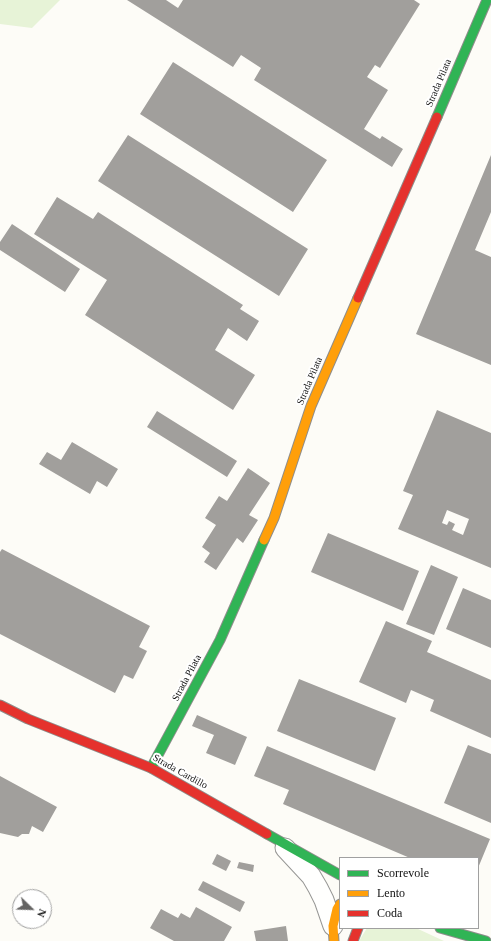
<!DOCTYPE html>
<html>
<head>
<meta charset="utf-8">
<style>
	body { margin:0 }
	#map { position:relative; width:491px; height:941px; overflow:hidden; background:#fdfcf7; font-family:Georgia,serif }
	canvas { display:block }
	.legend { position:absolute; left:339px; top:857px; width:140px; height:72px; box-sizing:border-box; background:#fff; border:1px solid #a0a0a0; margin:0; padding:5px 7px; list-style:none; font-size:12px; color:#111 }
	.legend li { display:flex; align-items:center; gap:8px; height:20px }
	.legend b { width:20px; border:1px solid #a0a0a0 }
	.north { position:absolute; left:12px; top:889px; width:40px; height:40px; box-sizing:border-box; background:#fff; border:1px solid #a0a0a0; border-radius:50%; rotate:113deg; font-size:11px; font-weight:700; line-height:16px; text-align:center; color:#111 }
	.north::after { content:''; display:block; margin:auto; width:14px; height:18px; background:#646362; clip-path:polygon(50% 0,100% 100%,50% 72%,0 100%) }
</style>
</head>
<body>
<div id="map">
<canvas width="491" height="941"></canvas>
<ul class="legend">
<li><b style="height:5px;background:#30b455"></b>Scorrevole</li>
<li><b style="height:5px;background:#ff9f0a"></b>Lento</li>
<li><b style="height:5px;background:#e5322d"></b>Coda</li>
</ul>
<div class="north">N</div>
</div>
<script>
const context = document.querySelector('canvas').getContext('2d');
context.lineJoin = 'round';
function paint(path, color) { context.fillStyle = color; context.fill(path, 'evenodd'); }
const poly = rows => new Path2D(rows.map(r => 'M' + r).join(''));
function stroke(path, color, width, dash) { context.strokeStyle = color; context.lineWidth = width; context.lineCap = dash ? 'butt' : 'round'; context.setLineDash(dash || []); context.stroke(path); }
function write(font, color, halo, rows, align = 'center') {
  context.font = font + ' Georgia,serif'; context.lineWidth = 4; context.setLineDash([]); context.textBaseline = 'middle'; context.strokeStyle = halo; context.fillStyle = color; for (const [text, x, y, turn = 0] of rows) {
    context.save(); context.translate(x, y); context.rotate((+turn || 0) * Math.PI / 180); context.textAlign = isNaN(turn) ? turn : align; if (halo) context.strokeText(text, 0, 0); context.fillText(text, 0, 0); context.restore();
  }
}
const green = poly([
	[0,0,60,0,32,28,0,24],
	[367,928,416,928,444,941,359,941]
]);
const building = poly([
	[127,0,166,0,178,8,183,0,414,0,420,4,380,68,375,65,367,77,388,90,364,129,380,139,382,136,403,149,392,167,254,80,261,68,241,55,233,67],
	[173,62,327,160,293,212,140,114],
	[128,135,308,249,279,296,98,181],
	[491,155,491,212,475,250,491,257,491,365,416,334],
	[57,197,93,219,98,212,243,305,240,309,259,321,247,341,228,328,215,350,255,375,233,410,85,315,107,280,34,234],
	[12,224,80,269,65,292,0,250,0,242],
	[437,410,491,433,491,568,398,529,413,495,403,491],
	[447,510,469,519,463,535,452,530,455,524,449,521,447,525,442,523],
	[157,411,237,461,227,477,147,427],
	[72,442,118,469,107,487,97,481,90,494,39,464,47,452,61,460],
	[248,468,270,483,249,515,258,520,243,543,237,538,216,570,204,562,210,553,202,547,216,525,205,518,219,496,227,501],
	[328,533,419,571,403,611,311,572],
	[2,549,150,626,139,647,147,651,133,679,124,675,115,693,0,634,0,552],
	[431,565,458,577,434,635,406,624],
	[463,588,491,600,491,648,446,629],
	[386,621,432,641,427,652,491,680,491,738,430,711,434,700,411,690,406,703,359,682],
	[299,679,396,718,375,771,277,731],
	[197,715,247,737,235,765,206,753,214,735,192,726],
	[468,745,491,754,491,823,444,803],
	[267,746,490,839,478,868,478,858,410,858,283,804,289,790,254,776],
	[0,776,57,807,43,832,32,826,29,834,22,834,18,837,0,833],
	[217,854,231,861,226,871,212,864],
	[239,862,254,865,253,872,237,868],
	[203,881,245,902,240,912,198,890],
	[196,907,232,927,224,941,174,941,150,928,161,909,178,918,181,913,190,918],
	[286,926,288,941,256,941,254,931]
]);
const street = poly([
	[285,848,311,876,318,888,324,900,333,926]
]);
const fast = poly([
	[437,117,487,0],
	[151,768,220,640,264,540],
	[267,834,340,875],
	[440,928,486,941]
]);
const slow = poly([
	[264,540,274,518,311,406,358,298],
	[334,941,333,926,337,909,340,904]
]);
const jam = poly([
	[358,298,437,117],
	[0,705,28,719,151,768,267,834],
	[353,941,358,928]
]);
const streetNames = [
	["Strada Pilata",439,83,-67],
	["Strada Pilata",310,381,-67],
	["Strada Pilata",187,678,-62],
	["Strada Cardillo",180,772,29]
];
paint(green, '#e7f3d7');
paint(building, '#a19f9c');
stroke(street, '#979795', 21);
stroke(fast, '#8e8d8b', 11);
stroke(slow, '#8e8d8b', 11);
stroke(jam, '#8e8d8b', 11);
stroke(street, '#fffffe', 19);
stroke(fast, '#30b455', 9);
stroke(slow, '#ff9f0a', 9);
stroke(jam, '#e5322d', 9);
write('10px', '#111', '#fff', streetNames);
</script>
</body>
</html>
